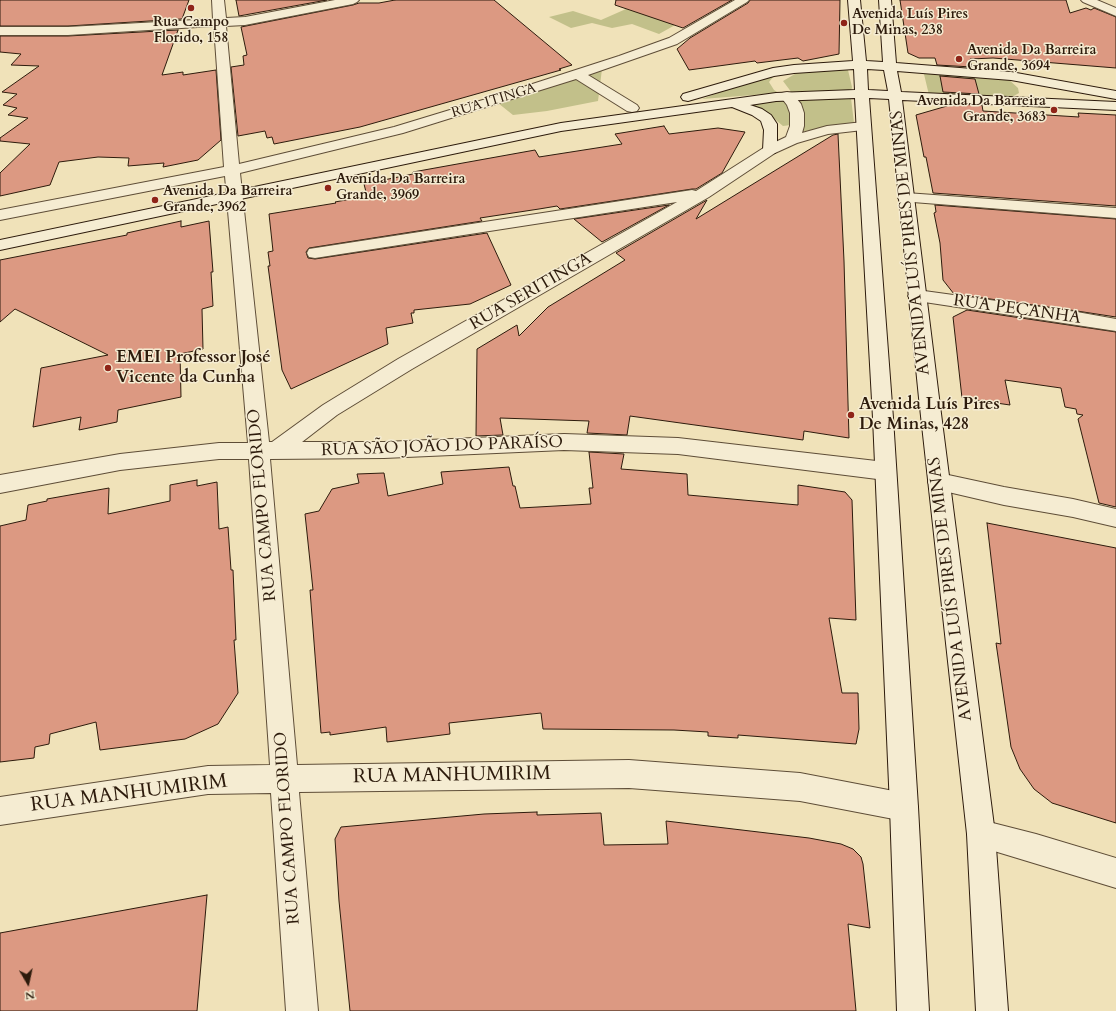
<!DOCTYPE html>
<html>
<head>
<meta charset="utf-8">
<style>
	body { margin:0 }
	#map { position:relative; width:1116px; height:1011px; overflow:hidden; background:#f0e2b9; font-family:Cardo,serif }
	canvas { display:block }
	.north { position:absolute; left:8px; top:963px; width:40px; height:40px; -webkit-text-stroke:3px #f5ecd2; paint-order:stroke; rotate:171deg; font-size:11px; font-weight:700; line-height:16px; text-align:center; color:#2d1b0c }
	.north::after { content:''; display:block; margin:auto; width:14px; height:18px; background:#2d1b0c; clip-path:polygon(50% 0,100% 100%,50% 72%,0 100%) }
</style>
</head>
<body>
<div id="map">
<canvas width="1116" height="1011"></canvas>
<div class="north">N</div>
</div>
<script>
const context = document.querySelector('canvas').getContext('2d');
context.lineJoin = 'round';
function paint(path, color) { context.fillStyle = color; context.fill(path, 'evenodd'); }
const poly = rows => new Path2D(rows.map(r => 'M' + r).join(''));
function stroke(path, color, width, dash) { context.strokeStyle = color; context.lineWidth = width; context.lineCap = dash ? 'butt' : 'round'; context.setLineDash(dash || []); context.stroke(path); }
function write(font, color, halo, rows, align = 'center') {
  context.font = font + ' Cardo,serif'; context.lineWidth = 3; context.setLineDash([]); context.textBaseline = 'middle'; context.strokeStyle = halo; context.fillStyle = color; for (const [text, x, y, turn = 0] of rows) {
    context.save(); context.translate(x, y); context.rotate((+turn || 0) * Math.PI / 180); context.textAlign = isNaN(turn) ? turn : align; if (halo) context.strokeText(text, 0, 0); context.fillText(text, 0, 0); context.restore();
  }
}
const green = poly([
	[626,9,652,17,663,10,686,19,659,34,632,24,612,28,592,23,571,28,549,17,573,11,601,20],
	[602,69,598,101,547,111,513,115,498,103],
	[848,70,852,87,851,92,792,93,783,81,800,71],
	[923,70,1006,77,1018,88,1019,93,1012,97,1005,98,929,95],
	[774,76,769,82,774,90,779,93,702,99,736,86],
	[779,96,790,105,791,125,783,126,771,116,748,103],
	[851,98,854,123,800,132,804,113,799,99]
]);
const building = poly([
	[0,0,189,0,182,19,68,26,0,26,0,0],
	[236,0,327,0,239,16,236,0],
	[395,0,494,0,572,65,559,69,561,70,360,127,274,144,272,137,267,138,265,131,238,136,231,67,244,65,243,56,247,55,241,27,353,5,359,3,379,3,395,0],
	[616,0,732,0,683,28,615,5,616,0],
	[750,0,840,0,839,54,803,61,798,58,757,63,755,61,689,70,677,49,690,38,748,3,750,0],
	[900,0,1066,0,1070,13,1086,8,1091,10,1094,8,1116,17,1116,68,993,58,970,59,972,67,937,65,935,58,919,58,908,53,900,0],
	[178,30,162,75,183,72,183,75,216,70,221,140,198,160,163,167,164,163,128,166,129,158,98,157,59,162,50,185,0,196,0,173,30,144,0,141,0,138,28,118,8,115,17,108,3,105,17,94,2,92,39,66,11,65,21,54,0,52,0,36,68,36,178,30],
	[940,76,975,79,979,94,943,92,940,76],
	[946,104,982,105,983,111,1079,117,1078,113,1116,115,1116,206,933,193,926,157,924,157,916,115,947,106,946,104],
	[664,126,669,134,718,128,745,132,722,173,696,189,692,189,560,209,557,206,539,209,480,218,482,221,309,248,306,252,308,258,315,259,487,233,511,285,470,304,414,310,414,313,411,313,413,323,386,328,388,344,291,389,282,370,268,266,270,266,268,252,273,251,269,214,336,203,335,202,367,196,364,184,413,174,413,172,535,150,539,157,622,144,615,134,664,126],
	[838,134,844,261,849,438,804,431,803,440,630,416,627,435,587,433,589,421,500,418,503,435,476,436,477,349,517,325,519,336,548,307,625,260,616,253,707,200,696,219,833,135,838,134],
	[669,205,602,242,574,219,669,205],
	[935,205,1116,219,1116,317,1077,311,954,294,943,280,940,243,934,213,936,212,935,205],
	[181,221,181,227,209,221,213,272,211,272,213,306,202,309,203,349,180,354,181,397,118,410,117,422,79,430,81,417,33,427,41,368,108,355,15,309,0,322,0,260,127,235,127,233,181,221],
	[967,310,1116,332,1116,507,1099,503,1078,419,1083,415,1077,414,1076,409,1065,407,1061,388,1005,380,1010,405,962,398,953,317,967,310],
	[589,452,624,454,621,469,687,474,688,495,798,505,798,485,845,492,852,500,856,620,829,618,842,693,858,693,859,729,856,744,738,735,738,738,708,736,708,732,674,730,543,729,541,713,449,723,450,734,387,742,386,727,330,735,330,732,321,733,310,590,313,590,305,514,319,511,332,489,359,483,357,474,384,473,388,496,443,484,441,472,509,467,513,486,515,486,520,508,591,504,589,488,593,488,589,452],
	[197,480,197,486,217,482,219,529,228,527,231,570,233,570,236,640,234,640,238,693,218,724,185,739,100,750,96,722,50,734,49,744,35,747,34,758,0,762,0,526,26,520,28,505,47,501,47,499,109,488,108,514,170,501,170,485,197,480],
	[987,523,1116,548,1116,823,1052,803,1034,789,1020,769,1011,747,996,643,1001,644,987,523],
	[537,812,537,815,601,813,604,845,668,844,666,821,809,838,841,844,853,849,861,857,863,864,870,928,848,924,856,1011,350,1011,339,901,335,839,341,827,484,814,537,812],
	[207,895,197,1011,0,1011,0,933,207,895]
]);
const minor = poly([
	[212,0,224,0,226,18,245,17,335,0,359,0,357,2,353,4,245,25,226,26,239,164,394,127,486,99,619,56,669,38,735,0,749,0,747,2,677,44,588,75,637,105,639,108,637,111,632,112,627,111,576,79,403,133,240,173,269,442,272,442,323,405,398,359,677,202,315,258,309,257,307,253,309,249,692,190,696,191,765,147,786,137,790,126,790,113,787,105,780,96,782,93,787,92,792,93,801,104,804,113,804,126,802,133,827,126,863,122,868,123,870,126,868,129,863,130,828,134,797,143,775,153,709,197,412,369,337,415,302,442,384,442,564,434,678,438,885,462,893,465,896,471,893,477,885,480,678,454,564,450,384,458,270,459,297,765,629,760,800,773,904,793,914,797,918,807,914,817,904,821,800,801,629,788,299,792,318,1011,286,1011,271,793,208,794,0,825,0,797,208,766,270,765,249,459,219,459,120,470,0,493,0,475,120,454,219,443,248,443,225,176,0,220,0,210,224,167,214,26,68,35,0,35,0,27,68,27,213,19,212,0],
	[1081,0,1097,0,1116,8,1116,16,1083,2,1081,0],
	[906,193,1116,208,1116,218,900,201,898,198,900,195,906,193],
	[917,290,1077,312,1116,319,1116,331,911,300,908,296,911,292,917,290],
	[939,473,1004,487,1073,499,1116,509,1116,527,1073,517,1004,505,931,488,928,482,931,476,939,473],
	[981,820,1036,834,1116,858,1116,888,971,844,967,834,971,824,981,820]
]);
const secondary = poly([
	[848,0,860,0,866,61,883,62,879,0,891,0,896,63,1011,72,1116,91,1116,99,1011,80,897,71,901,92,1116,102,1116,110,902,100,939,398,995,834,1008,1011,976,1011,967,834,919,398,889,99,869,98,893,418,918,807,929,1011,897,1011,890,807,873,418,855,98,776,101,750,105,762,109,771,115,777,124,777,150,775,153,770,154,765,153,763,150,764,130,761,121,752,115,732,107,561,131,0,250,0,240,561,123,776,93,855,90,854,69,794,73,774,76,688,101,683,100,681,97,683,94,773,68,794,65,853,61,848,0],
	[867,69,884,70,888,91,868,90,867,69]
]);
const markers = [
	[191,8,4,"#8f2418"],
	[844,23,4,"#8f2418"],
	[959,59,4,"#8f2418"],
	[1054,110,4,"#8f2418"],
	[328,188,4,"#8f2418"],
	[155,200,4,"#8f2418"],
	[108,368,4,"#8f2418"],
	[851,415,4,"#8f2418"]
];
const farPoinames = [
	["Avenida Luís Pires",852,15],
	["De Minas, 238",852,31],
	["Rua Campo",191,23,"center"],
	["Florido, 158",191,39,"center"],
	["Avenida Da Barreira",967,51],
	["Grande, 3694",967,67],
	["Avenida Da Barreira",1046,102,"right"],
	["Grande, 3683",1046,118,"right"],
	["Avenida Da Barreira",336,180],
	["Grande, 3969",336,196],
	["Avenida Da Barreira",163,192],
	["Grande, 3962",163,208]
];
const farStreetnames = [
	["RUA ITINGA",494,101,-17]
];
const streetNames = [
	["AVENIDA LUÍS PIRES DE MINAS",911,243,-96],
	["RUA SERITINGA",531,292,-30],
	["RUA PEÇANHA",1017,310,8],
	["RUA SÃO JOÃO DO PARAÍSO",442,447,-2],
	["RUA CAMPO FLORIDO",263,505,-95],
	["AVENIDA LUÍS PIRES DE MINAS",951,589,-97],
	["RUA CAMPO FLORIDO",288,828,-94]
];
const poiNames = [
	["EMEI Professor José",116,358],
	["Vicente da Cunha",116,378],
	["Avenida Luís Pires",859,405],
	["De Minas, 428",859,425]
];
const nearStreetnames = [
	["RUA MANHUMIRIM",452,776,-1],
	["RUA MANHUMIRIM",129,794,-7]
];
paint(green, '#c2c08a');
paint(building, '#dc9982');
stroke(building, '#2d1b0c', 1);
stroke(minor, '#5e4d37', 2);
stroke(secondary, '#2d1b0c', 2);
paint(minor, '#f5ecd2');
paint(secondary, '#f5ecd2');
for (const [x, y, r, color] of markers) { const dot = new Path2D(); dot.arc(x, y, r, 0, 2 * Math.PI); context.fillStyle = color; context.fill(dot); stroke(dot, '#f5ecd2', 1.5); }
write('bold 14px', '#2d1b0c', '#f5ecd2', farPoinames, 'left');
write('14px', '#2d1b0c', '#f5ecd2', farStreetnames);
write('17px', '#2d1b0c', '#f5ecd2', streetNames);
write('bold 17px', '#2d1b0c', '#f5ecd2', poiNames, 'left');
write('20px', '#2d1b0c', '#f5ecd2', nearStreetnames);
</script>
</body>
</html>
